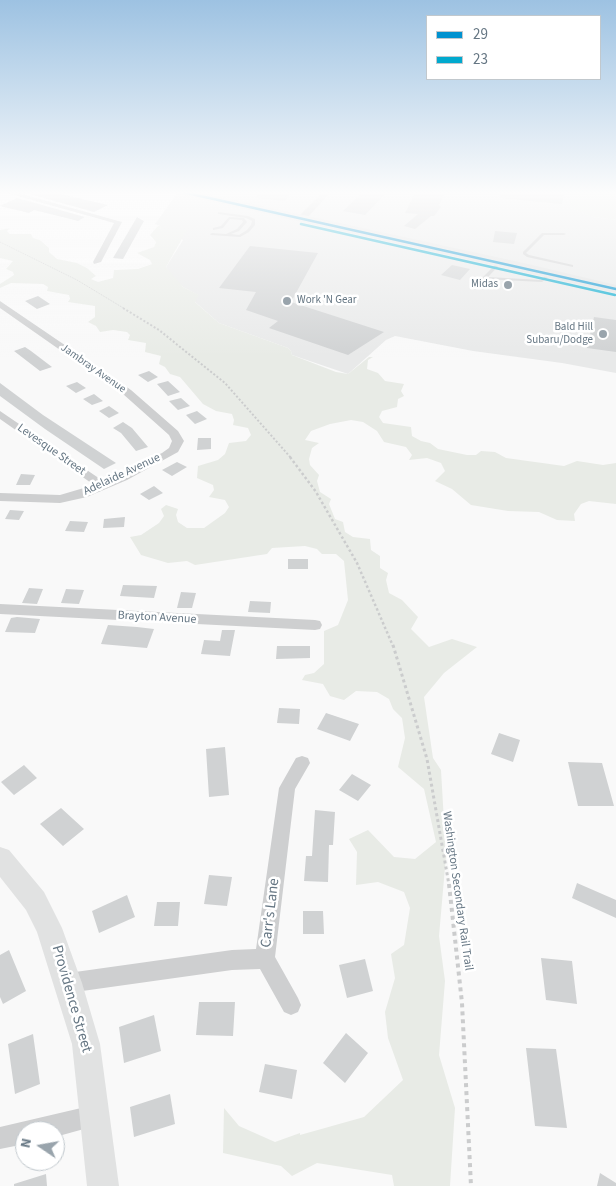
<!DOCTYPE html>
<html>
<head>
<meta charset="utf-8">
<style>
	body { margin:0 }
	#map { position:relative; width:616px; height:1186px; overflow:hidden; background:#f9f9f9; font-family:"Source Sans 3",sans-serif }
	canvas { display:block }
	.legend { position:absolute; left:426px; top:15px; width:175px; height:65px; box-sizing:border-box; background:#fff; border:1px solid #c1c8cd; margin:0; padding:6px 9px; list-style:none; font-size:15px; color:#657683 }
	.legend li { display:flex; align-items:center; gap:10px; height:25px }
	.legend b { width:25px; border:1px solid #c1c8cd }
	.north { position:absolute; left:15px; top:1121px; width:50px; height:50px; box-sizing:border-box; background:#fff; border:1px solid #c1c8cd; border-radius:50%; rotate:282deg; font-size:14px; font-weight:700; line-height:20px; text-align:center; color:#657683 }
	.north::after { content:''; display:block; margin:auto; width:18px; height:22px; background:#99a4ac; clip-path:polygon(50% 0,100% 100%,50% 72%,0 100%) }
</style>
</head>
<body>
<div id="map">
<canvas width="616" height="1186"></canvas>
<ul class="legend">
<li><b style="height:6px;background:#0092d0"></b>29</li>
<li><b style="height:6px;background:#00a9ce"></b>23</li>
</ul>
<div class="north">N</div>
</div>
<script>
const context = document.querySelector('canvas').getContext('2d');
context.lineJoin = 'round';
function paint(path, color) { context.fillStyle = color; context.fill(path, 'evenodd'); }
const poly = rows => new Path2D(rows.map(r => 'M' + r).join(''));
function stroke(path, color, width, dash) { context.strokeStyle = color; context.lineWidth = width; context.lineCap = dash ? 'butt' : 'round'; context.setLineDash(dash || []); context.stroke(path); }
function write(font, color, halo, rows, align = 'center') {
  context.font = font + ' "Source Sans 3",sans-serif'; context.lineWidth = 5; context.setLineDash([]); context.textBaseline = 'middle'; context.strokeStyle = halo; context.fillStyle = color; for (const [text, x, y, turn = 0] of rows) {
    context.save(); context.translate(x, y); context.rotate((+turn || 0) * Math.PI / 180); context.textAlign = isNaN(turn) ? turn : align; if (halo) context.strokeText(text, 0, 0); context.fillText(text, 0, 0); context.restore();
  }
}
const built = poly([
	[179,191,572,191,573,194,571,208,593,217,616,220,616,373,562,363,473,351,395,336,386,340,348,374,292,355,291,351,288,348,219,323,194,301,198,295,183,287,173,278,166,267,183,240,161,230,160,226,155,224]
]);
const green = poly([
	[572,191,616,191,616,220,593,217,570,208,573,194],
	[158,226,160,226,161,230,187,230,166,267,183,287,199,295,195,302,219,323,288,348,291,351,292,355,336,372,348,374,369,357,373,357,368,360,367,369,378,373,385,381,404,384,401,391,404,396,398,399,397,407,382,411,379,417,383,423,411,427,412,436,421,441,430,443,438,449,467,455,476,455,481,451,495,452,506,458,564,466,577,461,603,465,616,463,616,504,589,501,581,504,574,514,575,521,557,520,539,512,508,511,471,505,452,489,435,481,445,471,441,463,427,458,409,460,412,455,406,447,384,442,377,431,363,422,351,420,330,424,311,431,305,440,319,443,312,448,309,459,310,465,319,475,317,481,320,492,331,499,329,504,335,519,343,522,345,532,353,537,370,539,371,550,380,556,380,568,388,573,386,580,389,593,402,600,418,617,411,629,429,647,452,639,477,647,444,673,424,697,433,758,441,770,446,856,439,936,445,981,439,1055,455,1108,450,1186,394,1186,392,1175,317,1163,292,1176,281,1166,223,1153,224,1108,239,1126,275,1142,300,1133,300,1135,364,1117,403,1080,388,1038,385,1012,395,978,391,954,404,945,410,908,404,892,378,882,356,885,357,852,349,839,368,830,394,857,415,859,436,842,424,789,398,767,405,738,402,718,393,709,389,699,377,692,356,691,344,700,330,696,323,684,302,680,305,675,314,673,324,664,324,631,338,625,348,600,344,561,336,554,322,554,317,549,305,546,272,548,267,554,195,565,187,561,168,563,141,555,130,537,141,535,159,523,164,516,161,509,166,505,178,509,176,515,178,522,187,528,204,528,225,513,229,507,225,500,209,497,214,490,213,485,197,478,198,466,218,460,225,454,229,443,246,441,251,435,248,428,233,425,234,420,232,414,216,411,203,404,180,377,170,374,165,367,159,364,161,356,145,352,146,343,128,340,130,335,127,332,113,330,100,332,96,326,88,322,95,317,95,306,68,302,70,299,69,295,47,291,48,287,43,284,11,283,0,288,0,284,14,275,13,272,6,269,13,261,0,258,0,230,10,228,7,231,10,234,31,234,33,238,40,240,49,248,49,252,57,259,77,263,87,268,96,276,91,279,98,282,113,278,114,270,138,269,152,264,150,260,137,253,154,247,156,242,150,235]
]);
const building = poly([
	[31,191,51,192,108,205,94,212,26,193],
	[257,191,292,191,285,201,256,198],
	[364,191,388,191,365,215,343,211],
	[416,191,446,191,439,205,441,207,434,216,431,216,415,229,404,226,418,214,405,213],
	[500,191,534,191,564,194,562,204,500,198],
	[17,198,85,217,78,221,34,210,29,213,0,206],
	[137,217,144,221,123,259,113,258],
	[495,231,517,233,514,244,493,242],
	[250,246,318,253,291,302,384,332,348,355,269,328,278,321,246,310,256,292,219,288],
	[452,265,470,269,460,280,441,275],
	[38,296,50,304,37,309,25,301],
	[594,317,616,320,616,352,587,348],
	[25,347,31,351,52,367,40,371,14,351],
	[149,371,158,377,148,382,138,375],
	[168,381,180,392,168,396,157,384],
	[77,382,86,388,76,393,66,386],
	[0,383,43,415,116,463,104,469,45,429,0,396],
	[94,394,103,401,92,405,83,399],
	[181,398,190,406,178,410,169,401],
	[109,406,119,413,109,418,99,411],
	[197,411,207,419,195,424,186,415],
	[123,422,132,428,148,447,136,451,121,433,113,428],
	[198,438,211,438,211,449,197,450],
	[177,462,187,467,172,476,162,470],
	[21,474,35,475,30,485,16,485],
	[154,486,163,493,149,500,140,494],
	[10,510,24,511,19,520,5,519],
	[125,517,124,527,103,528,104,519],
	[70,521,88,522,84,532,65,531],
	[288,559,308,559,308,569,288,569],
	[123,585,157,586,154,598,120,596],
	[29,588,43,589,37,604,22,603],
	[66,589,84,590,79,604,61,603],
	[181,592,196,593,192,608,177,608],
	[250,601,271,602,270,613,248,612],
	[17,617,40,619,35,633,5,632,11,618],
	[108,625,137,627,154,629,147,648,101,644],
	[222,630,235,630,230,656,201,654,204,640,220,641],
	[277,646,310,646,310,658,276,659],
	[279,708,300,709,299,724,277,723],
	[326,713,359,724,350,741,317,729],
	[499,733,520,740,513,762,491,754],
	[225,747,229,795,209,797,206,749],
	[568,762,602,763,614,806,578,806],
	[24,765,37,778,14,795,1,782],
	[352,774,371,785,358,801,339,790],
	[61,808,84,829,63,846,40,824],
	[315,810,335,812,333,845,329,845,328,882,304,881,306,856,312,856],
	[209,875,232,877,227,906,204,904],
	[577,883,616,900,616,918,572,898],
	[127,895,135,917,99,933,92,911],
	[157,902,180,902,178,926,154,926],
	[303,911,323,911,324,934,303,934],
	[9,950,26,991,3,1004,0,997,0,955],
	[541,958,572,961,577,1004,546,1000],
	[365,959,373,991,347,998,339,965],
	[199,1002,235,1002,233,1036,196,1035],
	[154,1015,161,1051,124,1063,119,1027],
	[346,1033,368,1053,345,1083,323,1063],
	[33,1034,40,1084,15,1094,8,1044],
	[526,1048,556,1049,567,1128,535,1126],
	[265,1064,297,1070,292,1099,259,1092],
	[170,1094,175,1124,134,1137,130,1107],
	[600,1173,616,1183,616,1186,597,1186],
	[46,1174,47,1186,14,1186,14,1184]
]);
const pathFar4 = poly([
	[0,242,77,280,125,309]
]);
const pathFar3 = poly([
	[123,308,159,330,225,383,291,458]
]);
const pathFar2 = poly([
	[290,457,316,492,357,563,393,646]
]);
const pathFar1 = poly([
	[393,645,427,759,449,885]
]);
const path = poly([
	[449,884,462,1003,471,1186]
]);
const service = poly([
	[218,212,248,216,255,219,255,225,249,232,240,237,211,235,210,234,212,233,226,234,237,229,243,222,242,220,230,219,223,228,213,230,213,228,221,226,229,217,244,218,247,222,239,231,231,234,239,235,247,230,251,225,252,221,246,218,219,214,218,214,218,212],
	[542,233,564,233,566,234,564,235,544,235,526,253,529,255,573,265,573,267,527,257,523,254,523,252,542,233],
	[500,260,503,261,488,277,541,280,549,272,553,273,542,282,483,279,483,277,500,260]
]);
const minor = poly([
	[0,191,11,191,122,222,101,262,94,264,93,262,114,223,0,191],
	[324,191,332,191,305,220,299,220,299,216,324,191],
	[0,301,131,390,178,431,184,441,178,452,127,480,87,497,60,503,0,501,0,493,60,495,94,485,0,419,0,411,103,481,162,453,169,448,172,441,169,435,123,394,0,308,0,301],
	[0,604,315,620,320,621,322,625,320,629,315,630,0,614,0,604],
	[302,756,308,758,310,763,295,789,275,957,298,998,301,1005,298,1012,291,1015,284,1012,260,969,232,970,68,993,61,990,58,983,61,976,68,973,232,950,256,949,279,788,296,758,302,756],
	[94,1105,102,1108,105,1116,102,1124,55,1137,55,1131,25,1131,25,1144,0,1149,0,1127,94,1105]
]);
const secondary = poly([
	[0,847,9,850,44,892,62,928,82,983,100,1044,119,1186,87,1186,72,1044,37,932,26,910,0,877,0,847]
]);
const primary = poly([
	[172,191,193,191,528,264,616,285,616,293,178,194,172,191]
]);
const bus1 = poly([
	[178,191,616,289]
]);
const bus2 = poly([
	[301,224,615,295]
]);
const markers = [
	[508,285,5,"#99a4ac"],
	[287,301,5,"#99a4ac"],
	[603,334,5,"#99a4ac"]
];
const farPoinames = [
	["Midas",498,285],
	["Work 'N Gear",297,301,"left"],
	["Bald Hill",593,328],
	["Subaru/Dodge",593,341]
];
const farStreetnames = [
	["Jambray Avenue",93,369,35]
];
const streetNames = [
	["Levesque Street",51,450,35],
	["Adelaide Avenue",122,475,-25],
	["Brayton Avenue",157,618,3],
	["Washington Secondary Rail Trail",457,891,82]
];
const nearStreetnames = [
	["Carr's Lane",271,913,-83],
	["Providence Street",71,999,74]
];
paint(built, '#e8e9e9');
paint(green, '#e8ebe6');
paint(building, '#d0d2d3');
stroke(pathFar4, '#cbcccd', 1, [1, 1]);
stroke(pathFar3, '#cbcccd', 2, [2, 2]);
stroke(pathFar2, '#cbcccd', 2.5, [2.5, 2.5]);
stroke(pathFar1, '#cbcccd', 3, [3, 3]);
stroke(path, '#cbcccd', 4, [4, 4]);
paint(service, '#cecfd0');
paint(minor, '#cecfd0');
paint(secondary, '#e1e2e2');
paint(primary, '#e1e2e2');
stroke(bus1, '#0092d0', 2.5);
stroke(bus2, '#00a9ce', 2.5);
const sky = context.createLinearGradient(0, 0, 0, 357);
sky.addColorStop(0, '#9dc2e2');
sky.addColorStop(0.54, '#fcfcfc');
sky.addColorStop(1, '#fcfcfc00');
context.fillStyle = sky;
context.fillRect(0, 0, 616, 357);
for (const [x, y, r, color] of markers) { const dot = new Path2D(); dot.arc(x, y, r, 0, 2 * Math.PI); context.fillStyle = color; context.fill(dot); stroke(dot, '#fff', 2); }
write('11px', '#657683', '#fff', farPoinames, 'right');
write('11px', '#657683', '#fff', farStreetnames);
write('12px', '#657683', '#fff', streetNames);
write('15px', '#657683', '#fff', nearStreetnames);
</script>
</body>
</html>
